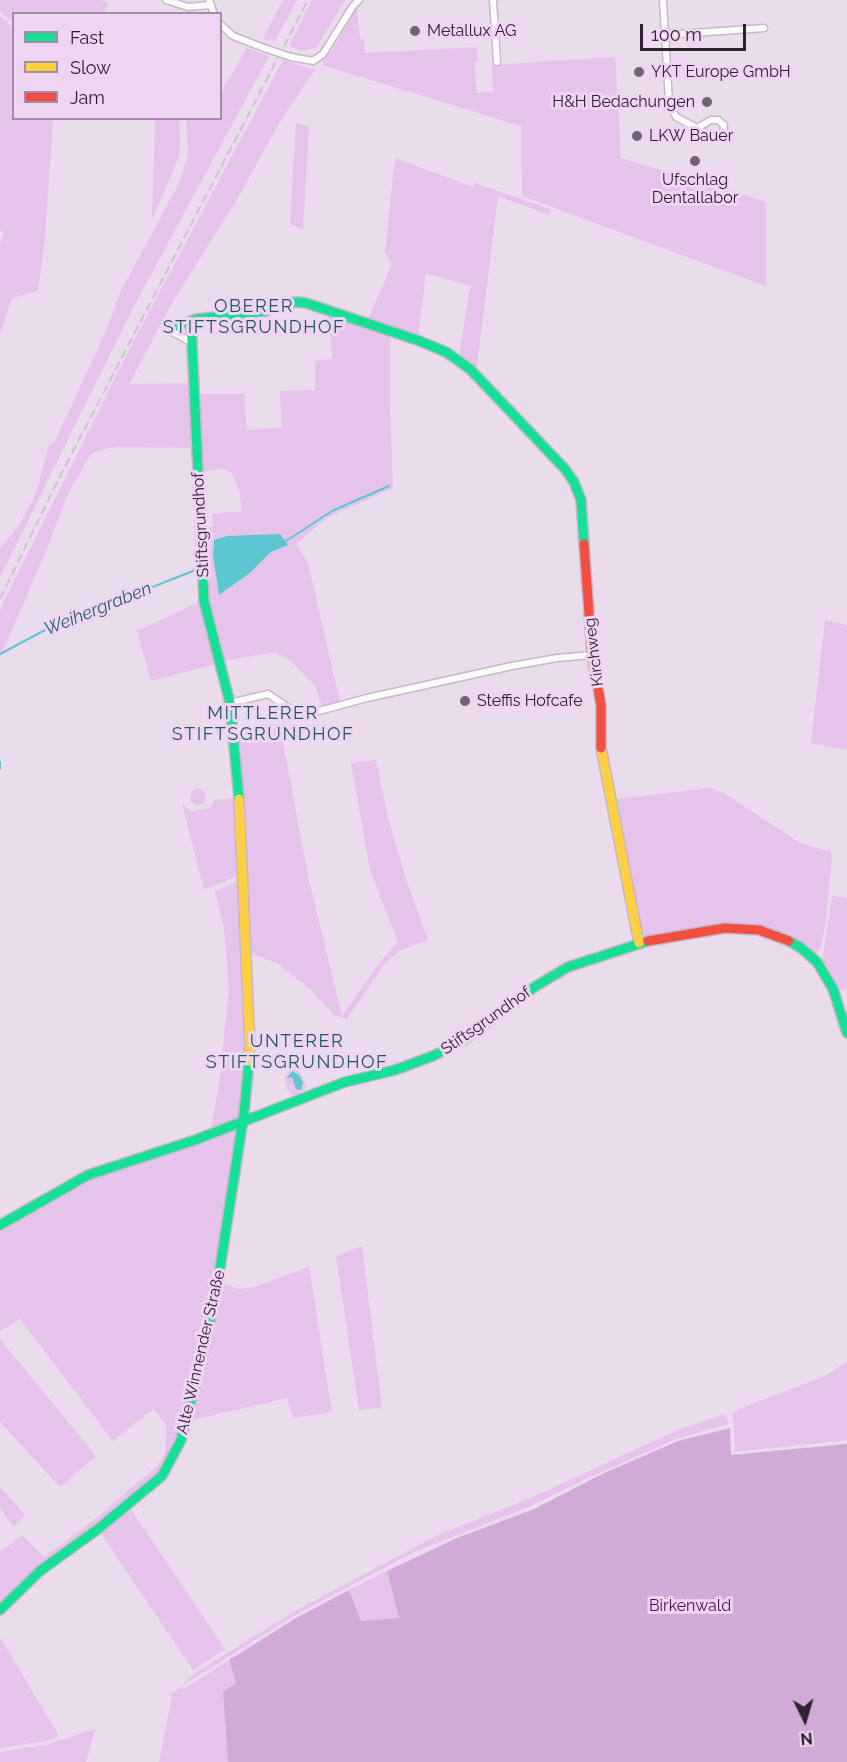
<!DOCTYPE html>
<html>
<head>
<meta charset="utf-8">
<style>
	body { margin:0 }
	#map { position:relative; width:847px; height:1762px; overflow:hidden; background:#eadcec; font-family:Raleway,sans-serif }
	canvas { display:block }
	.legend { position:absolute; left:12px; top:12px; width:210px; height:108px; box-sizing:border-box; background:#f0d5f3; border:2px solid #a28ea4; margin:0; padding:8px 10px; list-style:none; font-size:18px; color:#2d232e }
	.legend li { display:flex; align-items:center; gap:12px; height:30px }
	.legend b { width:30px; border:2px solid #a28ea4 }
	.north { position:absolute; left:775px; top:1690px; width:60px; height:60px; -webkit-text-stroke:4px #f0d5f3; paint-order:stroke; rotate:175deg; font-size:16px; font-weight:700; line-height:24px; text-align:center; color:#2d232e }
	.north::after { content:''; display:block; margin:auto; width:21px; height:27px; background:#2d232e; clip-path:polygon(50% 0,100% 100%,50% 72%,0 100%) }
	.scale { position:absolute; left:640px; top:24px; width:106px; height:27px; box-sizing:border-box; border:3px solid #2d232e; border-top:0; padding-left:8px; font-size:18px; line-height:21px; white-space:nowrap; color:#2d232e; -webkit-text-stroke:4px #f0d5f3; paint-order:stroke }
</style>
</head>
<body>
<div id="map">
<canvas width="847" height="1762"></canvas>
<ul class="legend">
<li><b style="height:8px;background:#16e098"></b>Fast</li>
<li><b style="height:8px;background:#ffcf43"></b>Slow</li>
<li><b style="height:8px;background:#f24e42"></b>Jam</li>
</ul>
<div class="north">N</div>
<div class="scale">100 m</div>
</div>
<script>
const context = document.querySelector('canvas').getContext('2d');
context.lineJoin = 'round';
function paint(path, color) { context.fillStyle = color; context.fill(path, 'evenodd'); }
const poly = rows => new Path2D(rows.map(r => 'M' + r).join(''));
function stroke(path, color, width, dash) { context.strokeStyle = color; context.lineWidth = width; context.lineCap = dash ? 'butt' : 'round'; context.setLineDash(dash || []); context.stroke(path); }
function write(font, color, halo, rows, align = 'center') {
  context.font = font + ' Raleway,sans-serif'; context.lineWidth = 6; context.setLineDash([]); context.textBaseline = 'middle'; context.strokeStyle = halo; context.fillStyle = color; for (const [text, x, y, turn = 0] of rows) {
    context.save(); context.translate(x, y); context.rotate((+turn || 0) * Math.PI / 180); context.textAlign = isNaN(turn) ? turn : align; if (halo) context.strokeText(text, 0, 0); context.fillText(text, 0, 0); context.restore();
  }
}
const green = poly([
	[0,0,100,0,108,3,104,13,14,14,13,22,0,11],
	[283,0,297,0,275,41,263,39],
	[312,0,345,0,317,47,302,51,289,46],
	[357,7,360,39,364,39,365,53,477,47,478,62,474,63,477,93,493,92,492,65,615,57,621,158,766,202,766,286,522,196,521,126,325,66,322,61,333,49],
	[0,16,13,28,14,118,53,119,45,239,38,291,12,298,0,335,0,243,4,233,0,231],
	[247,48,269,56,133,308,0,577,0,548,20,524,36,493,49,445,54,443,76,396,105,333,121,291,179,183,188,155,186,119,220,118,221,92],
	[283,60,315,70,281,120,236,201,175,298,129,384,191,383,193,446,187,448,116,447,99,450,90,455,67,496,46,551,0,658,0,610,7,595,131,346],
	[155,119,179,119,180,140,179,157,152,219],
	[296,123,309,127,303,229,290,224],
	[395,158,473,187,475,183,550,209,549,215,498,196,477,366,469,364,459,358,470,286,426,273,418,338,367,322,392,264,385,253],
	[329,316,390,334,390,405,393,488,327,518,296,544,308,563,340,702,322,707,315,686,291,661,275,652,224,661,212,608,208,607,210,601,206,527,213,526,212,514,242,511,240,494,232,473,224,469,202,471,202,438,199,438,196,394,244,394,247,430,282,428,280,391,315,390,315,361,332,359],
	[227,536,246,536,287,545,271,552,250,573,219,595,213,556,214,540],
	[201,601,216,664,151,681,137,631],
	[825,620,847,625,847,750,811,743],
	[280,726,308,876,342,1016,381,961,398,942,370,870,351,763,376,760,387,814,406,879,428,940,400,950,383,966,347,1019,334,1015,310,989,277,963,249,953,248,875,236,743],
	[710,788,724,793,800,843,831,852,832,858,826,921,821,947,816,953,813,954,761,929,646,939,642,937,615,802,617,799],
	'190 797a8 8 0 1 1 16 0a8 8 0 1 1-16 0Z',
	[236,797,240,871,237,876,204,890,182,804,191,811,210,808,215,800],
	[239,881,241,882,248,1040,241,1117,210,1133,219,1085,229,988,224,929,215,891],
	[832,896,847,898,847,988,837,992,822,962],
	[295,1069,300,1072,306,1086,302,1096,296,1098,287,1089,285,1077,290,1070],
	[232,1129,237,1129,208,1322,185,1416,173,1450,160,1475,0,1608,0,1552,22,1535,44,1557,95,1519,158,1465,165,1453,166,1443,166,1424,153,1409,113,1441,20,1319,0,1331,0,1230,90,1179,177,1151],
	[362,1246,382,1408,359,1410,336,1256],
	[309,1267,332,1412,293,1418,287,1398,188,1421,199,1391,221,1284,239,1289,254,1287],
	[0,1339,96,1456,60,1487,0,1422],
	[847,1362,847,1440,735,1452,733,1414,739,1409,825,1376],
	[725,1414,729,1424,676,1439,590,1477,531,1506,412,1553,297,1614,182,1686,184,1689,229,1660,236,1683,223,1692,228,1762,159,1762,172,1696,169,1695,181,1687,195,1673,295,1611,438,1535,533,1497,680,1429],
	[0,1487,25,1515,14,1527,0,1508],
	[128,1505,225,1649,193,1670,98,1529],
	[387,1571,400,1618,361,1621,349,1590],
	[0,1637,59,1736,46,1741,0,1748],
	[95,1729,86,1762,0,1762,0,1752,45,1745]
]);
const forest = poly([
	[730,1428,731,1455,847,1444,847,1762,228,1762,223,1692,236,1683,229,1660,296,1618,349,1590,361,1621,399,1618,387,1571,457,1538,534,1509,602,1474,678,1441]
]);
const water = poly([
	[280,534,288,545,271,552,250,573,219,595,213,556,214,540,227,536],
	[292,1071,299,1075,303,1082,301,1090,296,1089,292,1077,287,1078]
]);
const stream = poly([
	[286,541,332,511,389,486],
	[0,654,49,628,198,569],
	[0,762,0,769]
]);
const street = poly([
	[166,0,188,7,210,5],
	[209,0,214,14],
	[493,0,497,62],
	[663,0,669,103,676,117,697,128],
	[220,24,233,36,264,48],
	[665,35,764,28],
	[291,57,313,61,323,54,353,6,359,0],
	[711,120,718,120,724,125,723,132,719,136,710,136,697,128,711,120],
	[167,329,193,343],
	[230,703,268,694,301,716,367,698,512,666,557,658,592,655]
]);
const fast = poly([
	[191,321,204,601,230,703,239,799],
	[167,329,197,319,266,311,286,303,297,302,306,303,417,340,446,352,470,369,565,469,574,482,581,500,584,544],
	[789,941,801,948,817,962,833,989,847,1033],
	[0,1225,88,1175,195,1140,345,1082,395,1070,433,1056,465,1039,536,986,568,967,648,941],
	[0,1610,40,1571,98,1529,162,1476,181,1440,203,1353,218,1281,244,1113,249,1061]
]);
const slow = poly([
	[601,748,639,943],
	[239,799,250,1047,249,1061]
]);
const jam = poly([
	[584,544,592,655,601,705,601,748],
	[648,941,725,928,759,930,789,941]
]);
const rail = poly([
	[0,599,56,484,308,0]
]);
const streetBridge = poly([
	[264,48,291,57]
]);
const markers = [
	[415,31,6,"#6f6470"],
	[639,72,6,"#6f6470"],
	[707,102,6,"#6f6470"],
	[637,136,6,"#6f6470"],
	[695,161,6,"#6f6470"],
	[465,701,6,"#6f6470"]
];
const poiNames = [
	["Metallux AG",427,31],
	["YKT Europe GmbH",651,72],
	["H&H Bedachungen",695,102,"right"],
	["LKW Bauer",649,136],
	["Ufschlag",695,180,"center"],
	["Dentallabor",695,198,"center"],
	["Steffis Hofcafe",477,701]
];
const streetNames = [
	["Stiftsgrundhof",201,525,-93],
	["Kirchweg",594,652,-97],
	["Stiftsgrundhof",486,1021,-35],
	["Alte Winnender Straße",201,1352,-77]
];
const parkNames = [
	["Birkenwald",690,1606]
];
const neighbourhoodNames = [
	["OBERER",254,307],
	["STIFTSGRUNDHOF",254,328],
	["MITTLERER",263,714],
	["STIFTSGRUNDHOF",263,735],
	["UNTERER",297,1042],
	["STIFTSGRUNDHOF",297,1063]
];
const waterNames = [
	["Weihergraben",98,609,-22]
];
paint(green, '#e6c3eb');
paint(forest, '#d2aad8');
paint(water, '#5dc7d1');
stroke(stream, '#5dc7d1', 2);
stroke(street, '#c5b9c6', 9);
stroke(fast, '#c5b9c6', 12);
stroke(slow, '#c5b9c6', 12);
stroke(jam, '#c5b9c6', 12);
stroke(street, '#fcfafc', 6);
stroke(fast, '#16e098', 9);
stroke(slow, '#ffcf43', 9);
stroke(jam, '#f24e42', 9);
stroke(rail, '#c9c5ca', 2, [9, 4.5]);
stroke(streetBridge, '#c5b9c6', 9, []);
stroke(streetBridge, '#fcfafc', 6);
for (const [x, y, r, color] of markers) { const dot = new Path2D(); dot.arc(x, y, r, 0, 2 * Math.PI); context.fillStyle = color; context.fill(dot); stroke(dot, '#f0d5f3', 2); }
write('16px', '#2d232e', '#f0d5f3', poiNames, 'left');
write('16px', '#2d232e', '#f0d5f3', streetNames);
write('16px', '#481050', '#f0d5f3', parkNames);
context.letterSpacing = '1.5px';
write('18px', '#1e595c', '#f0d5f3', neighbourhoodNames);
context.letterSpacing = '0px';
write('italic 18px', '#266063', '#f0d5f3', waterNames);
</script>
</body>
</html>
